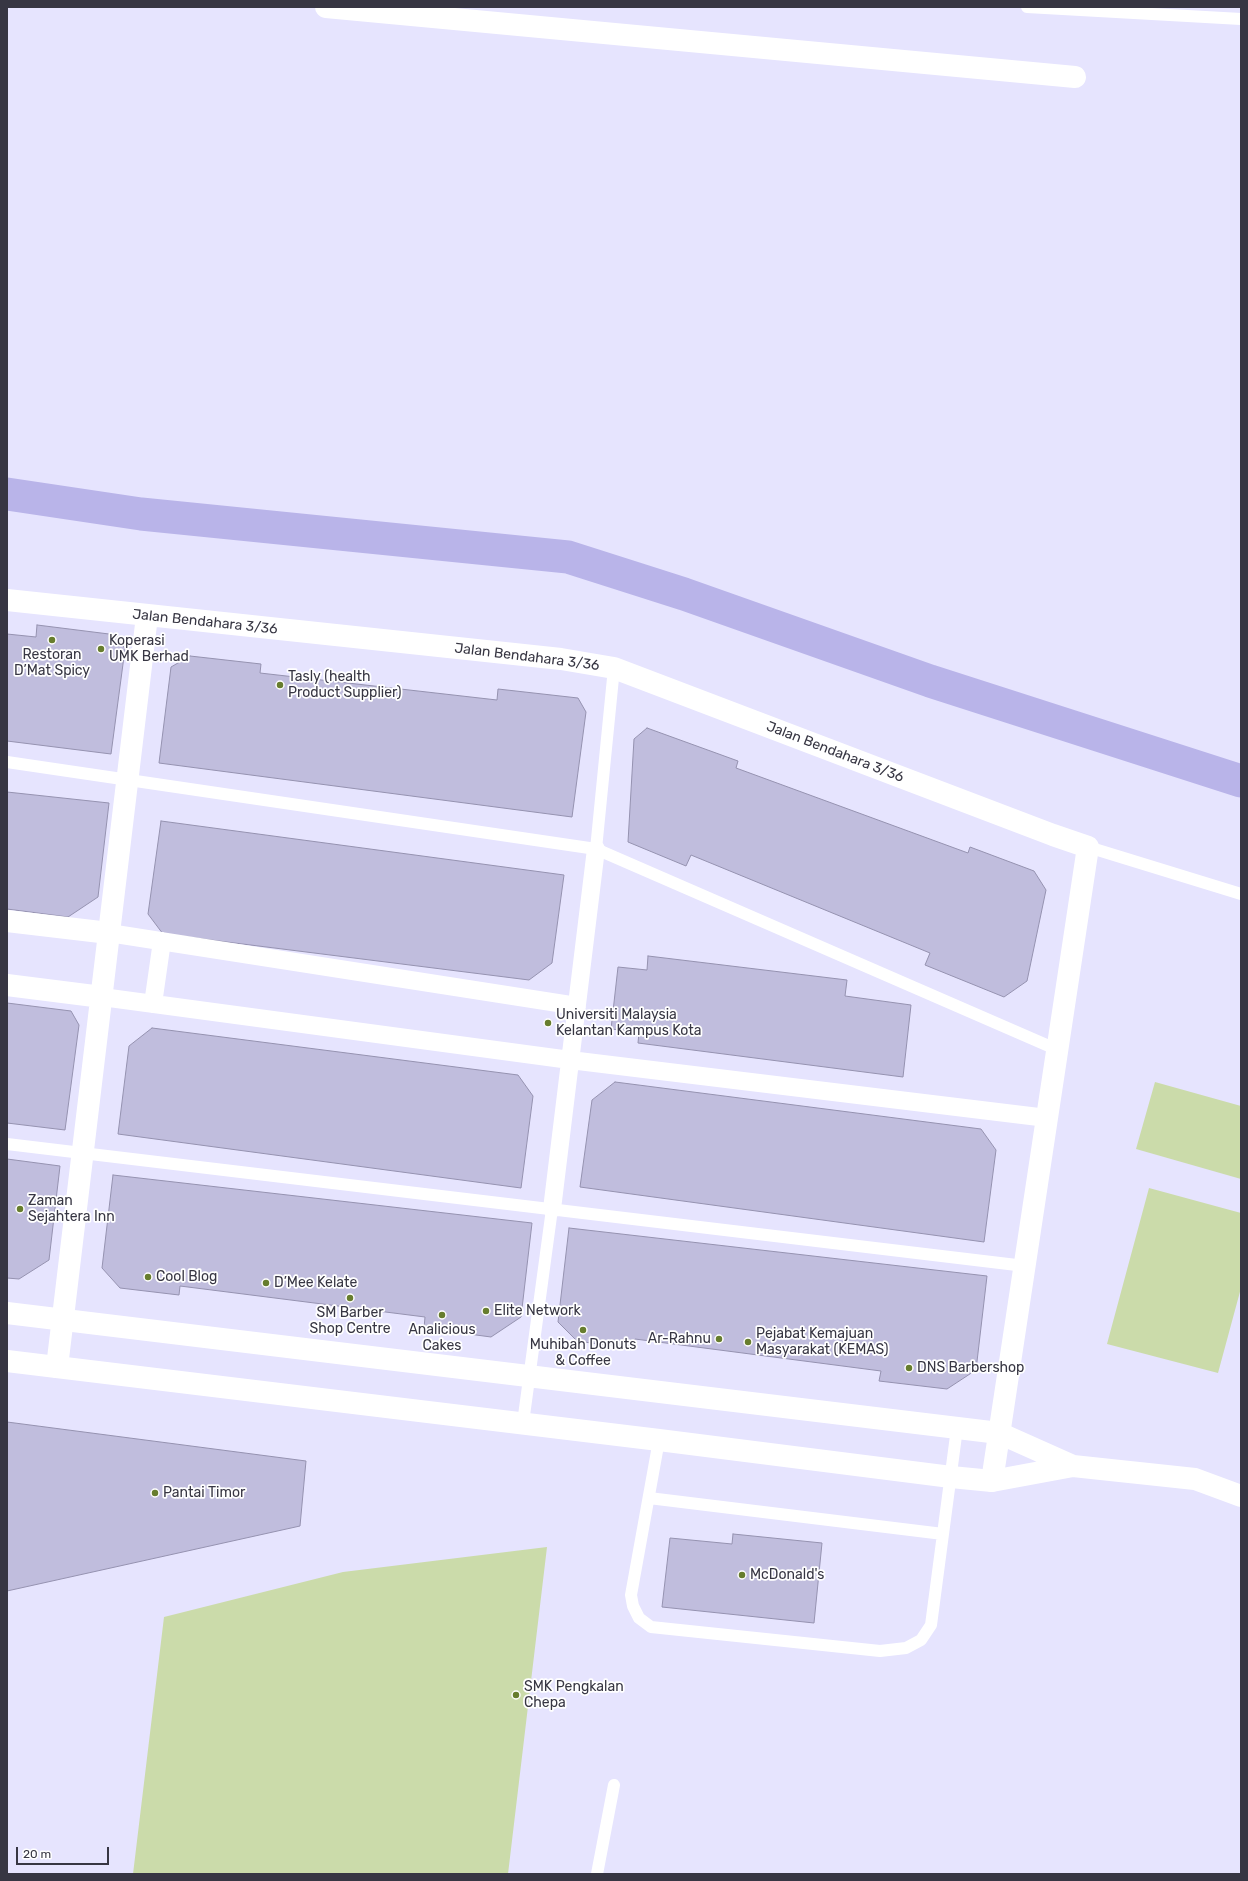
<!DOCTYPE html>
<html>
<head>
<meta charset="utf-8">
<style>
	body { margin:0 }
	#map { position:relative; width:1248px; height:1881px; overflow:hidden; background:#e6e4fe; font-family:Rubik,sans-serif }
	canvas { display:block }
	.frame { position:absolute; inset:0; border:8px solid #373643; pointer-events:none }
	.scale { position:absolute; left:16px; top:1847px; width:93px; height:18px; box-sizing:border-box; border:2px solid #373643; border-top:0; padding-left:5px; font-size:12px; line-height:14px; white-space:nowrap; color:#373643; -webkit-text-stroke:3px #fff; paint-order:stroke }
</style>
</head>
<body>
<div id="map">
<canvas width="1248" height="1881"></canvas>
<div class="frame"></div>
<div class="scale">20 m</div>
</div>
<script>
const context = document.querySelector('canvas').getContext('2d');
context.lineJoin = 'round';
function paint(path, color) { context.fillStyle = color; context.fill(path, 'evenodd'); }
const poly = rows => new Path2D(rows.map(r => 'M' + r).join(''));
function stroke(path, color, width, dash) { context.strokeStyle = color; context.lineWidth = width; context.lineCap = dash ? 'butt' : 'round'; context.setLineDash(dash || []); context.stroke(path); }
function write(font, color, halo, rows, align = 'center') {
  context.font = font + ' Rubik,sans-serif'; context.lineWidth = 3.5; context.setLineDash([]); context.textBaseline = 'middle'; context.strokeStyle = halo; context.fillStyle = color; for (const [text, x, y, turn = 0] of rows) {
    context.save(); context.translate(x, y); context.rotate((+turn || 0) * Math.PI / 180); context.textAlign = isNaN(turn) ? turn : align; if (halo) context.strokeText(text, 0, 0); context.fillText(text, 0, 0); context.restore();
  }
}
const green = poly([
	[1155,1082,1241,1106,1241,1179,1136,1149],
	[1149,1188,1241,1213,1241,1288,1218,1373,1107,1344],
	[547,1547,508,1874,133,1874,164,1617,343,1572]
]);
const canal = poly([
	[7,494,141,514,568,557,684,594,930,681,1241,781]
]);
const building = poly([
	[37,625,117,635,125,649,111,754,7,741,7,634,36,637,37,625],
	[190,656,261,664,260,673,497,700,498,689,578,698,586,712,572,817,159,763,171,667,190,656],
	[647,728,738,761,736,768,968,853,970,847,1034,871,1046,890,1027,981,1004,997,925,965,930,953,691,855,686,866,628,842,634,739,647,728],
	[7,792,109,803,98,897,68,917,7,909,7,792],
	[161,821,564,875,552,963,529,980,163,934,148,914,161,821],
	[648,956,847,980,845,996,911,1005,903,1077,638,1043,639,1032,611,1029,618,967,647,970,648,956],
	[7,1003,71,1011,79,1025,65,1130,7,1123,7,1003],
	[152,1028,518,1075,533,1096,521,1188,118,1134,129,1046,152,1028],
	[615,1082,981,1129,996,1150,984,1242,580,1187,592,1100,615,1082],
	[7,1159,60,1166,49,1260,19,1279,7,1278,7,1159],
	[113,1175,532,1223,521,1317,491,1337,424,1328,425,1317,180,1286,179,1295,120,1288,102,1268,113,1175],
	[569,1228,987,1276,976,1370,947,1389,879,1381,881,1371,635,1339,634,1349,577,1341,558,1322,569,1228],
	[7,1422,306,1461,300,1526,7,1591,7,1422],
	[733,1534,822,1543,814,1623,662,1607,670,1538,732,1544,733,1534]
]);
const service = poly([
	[1027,7,1241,19],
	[7,762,596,849,1058,1050],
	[1088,847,1241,894],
	[596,849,614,668],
	[7,1144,1025,1266],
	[523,1423,552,1209],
	[659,1440,631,1595,633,1606,639,1618,651,1627,880,1651,906,1648,921,1640,931,1625,957,1428],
	[649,1498,943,1534],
	[597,1874,614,1785]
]);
const pedestrian = poly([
	[109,933,577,1006],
	[102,997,570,1060,1047,1118],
	[153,1004,162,941],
	[552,1209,596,849]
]);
const minor = poly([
	[326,7,1075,77],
	[7,600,561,659,614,668,1053,835,1088,847,992,1481],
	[7,921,109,933],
	[7,985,102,997],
	[57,1367,147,616]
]);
const tertiary = poly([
	[7,1313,999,1433,1073,1466],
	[7,1361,659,1440,951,1477,992,1481,1073,1466,1195,1479,1241,1496]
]);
const markers = [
	[52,640,4,"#677d2e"],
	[101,649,4,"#677d2e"],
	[280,685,4,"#677d2e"],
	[548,1023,4,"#677d2e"],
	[20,1209,4,"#677d2e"],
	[148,1277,4,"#677d2e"],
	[266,1283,4,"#677d2e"],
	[350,1298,4,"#677d2e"],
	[486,1311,4,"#677d2e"],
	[442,1315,4,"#677d2e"],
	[583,1330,4,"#677d2e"],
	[719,1339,4,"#677d2e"],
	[748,1342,4,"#677d2e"],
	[909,1368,4,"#677d2e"],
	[155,1493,4,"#677d2e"],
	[742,1575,4,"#677d2e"],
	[516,1695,4,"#677d2e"]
];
const streetNames = [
	["Jalan Bendahara 3/36",205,622,6],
	["Jalan Bendahara 3/36",527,657,7],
	["Jalan Bendahara 3/36",835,752,21]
];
const poiNames = [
	["Koperasi",109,641],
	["UMK Berhad",109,657],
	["Restoran",52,655,"center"],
	["D’Mat Spicy",52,671,"center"],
	["Tasly (health",288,677],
	["Product Supplier)",288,693],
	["Universiti Malaysia",556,1015],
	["Kelantan Kampus Kota",556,1031],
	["Zaman",28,1201],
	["Sejahtera Inn",28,1217],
	["Cool Blog",156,1277],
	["D’Mee Kelate",274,1283],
	["Elite Network",494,1311],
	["SM Barber",350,1313,"center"],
	["Shop Centre",350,1329,"center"],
	["Analicious",442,1330,"center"],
	["Cakes",442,1346,"center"],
	["Pejabat Kemajuan",756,1334],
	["Masyarakat (KEMAS)",756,1350],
	["Ar-Rahnu",711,1339,"right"],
	["Muhibah Donuts",583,1345,"center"],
	["& Coffee",583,1361,"center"],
	["DNS Barbershop",917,1368],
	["Pantai Timor",163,1493],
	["McDonald's",750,1575],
	["SMK Pengkalan",524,1687],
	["Chepa",524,1703]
];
paint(green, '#cbdbaa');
stroke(canal, '#b9b4e9', 33);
paint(building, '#c0bddd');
stroke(building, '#9592b0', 1);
stroke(service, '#fff', 12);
stroke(pedestrian, '#fff', 18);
stroke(minor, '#fff', 22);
stroke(tertiary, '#fff', 22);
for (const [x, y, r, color] of markers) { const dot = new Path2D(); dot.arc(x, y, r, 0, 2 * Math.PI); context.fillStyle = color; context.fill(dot); stroke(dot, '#fff', 1.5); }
write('14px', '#373643', '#fff', streetNames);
write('14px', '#373643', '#fff', poiNames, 'left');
</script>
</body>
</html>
